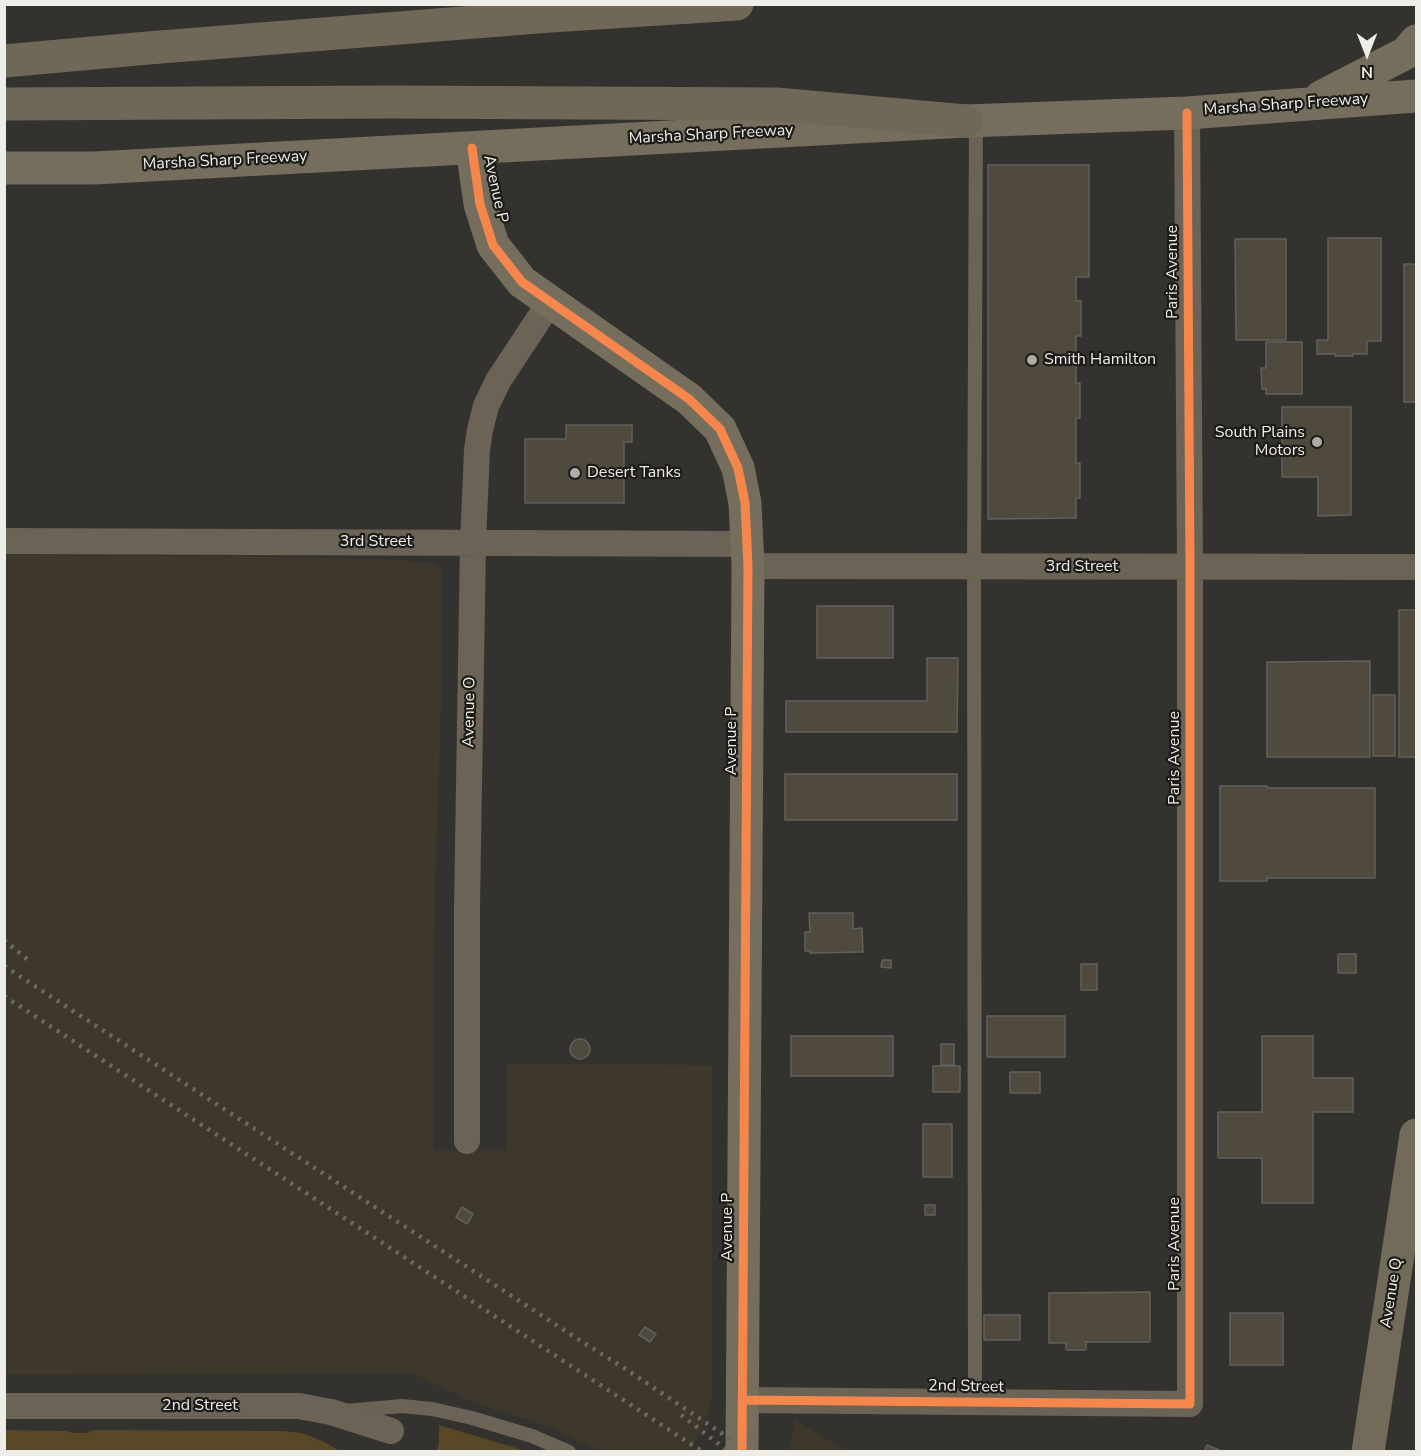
<!DOCTYPE html>
<html>
<head>
<meta charset="utf-8">
<style>
	body { margin:0 }
	#map { position:relative; width:1421px; height:1456px; overflow:hidden; background:#34322f; font-family:"Nunito Sans",sans-serif }
	canvas { display:block }
	.frame { position:absolute; inset:0; border:6px solid #efede8; pointer-events:none }
	.north { position:absolute; left:1337px; top:24px; width:60px; height:60px; -webkit-text-stroke:4px #1d1b18; paint-order:stroke; rotate:180deg; font-size:16px; font-weight:700; line-height:24px; text-align:center; color:#efede8 }
	.north::after { content:''; display:block; margin:auto; width:21px; height:27px; background:#efede8; clip-path:polygon(50% 0,100% 100%,50% 72%,0 100%) }
</style>
</head>
<body>
<div id="map">
<canvas width="1421" height="1456"></canvas>
<div class="frame"></div>
<div class="north">N</div>
</div>
<script>
const context = document.querySelector('canvas').getContext('2d');
context.lineJoin = 'round';
function paint(path, color) { context.fillStyle = color; context.fill(path, 'evenodd'); }
const poly = rows => new Path2D(rows.map(r => 'M' + r).join(''));
function stroke(path, color, width, dash) { context.strokeStyle = color; context.lineWidth = width; context.lineCap = dash ? 'butt' : 'round'; context.setLineDash(dash || []); context.stroke(path); }
function write(font, color, halo, rows, align = 'center') {
  context.font = font + ' "Nunito Sans",sans-serif'; context.lineWidth = 4.5; context.setLineDash([]); context.textBaseline = 'middle'; context.strokeStyle = halo; context.fillStyle = color; for (const [text, x, y, turn = 0] of rows) {
    context.save(); context.translate(x, y); context.rotate((+turn || 0) * Math.PI / 180); context.textAlign = isNaN(turn) ? turn : align; if (halo) context.strokeText(text, 0, 0); context.fillText(text, 0, 0); context.restore();
  }
}
const built = poly([
	[5,555,210,556,387,559,432,563,437,564,440,568,442,571,442,678,435,887,433,1151,507,1151,507,1064,712,1065,712,1398,708,1415,691,1451,602,1451,547,1426,472,1402,414,1374,5,1375],
	[795,1420,846,1451,789,1451]
]);
const green = poly([
	[439,1425,526,1451,436,1451,439,1444],
	[5,1430,65,1431,73,1433,85,1433,95,1430,282,1431,301,1433,315,1438,328,1444,340,1451,5,1451]
]);
const building = poly([
	[988,165,1089,165,1089,277,1076,277,1076,301,1081,301,1081,336,1076,336,1076,383,1080,383,1080,418,1076,418,1076,463,1080,463,1080,498,1076,498,1076,518,988,519,988,165],
	[1328,238,1381,238,1381,341,1367,341,1367,354,1353,354,1353,356,1335,356,1335,354,1317,354,1317,340,1328,340,1328,238],
	[1235,239,1286,239,1286,340,1236,340,1235,239],
	[1404,264,1416,264,1416,402,1404,402,1404,264],
	[1266,342,1302,342,1302,394,1266,394,1266,389,1262,389,1261,368,1266,368,1266,342],
	[1282,407,1351,407,1351,515,1318,516,1318,477,1282,477,1282,407],
	[566,425,632,425,632,442,624,442,624,503,525,503,525,439,566,439,566,425],
	[817,606,893,606,893,658,817,658,817,606],
	[1399,610,1416,610,1416,757,1399,757,1399,610],
	[927,658,958,658,957,732,786,732,786,701,927,701,927,658],
	[1370,661,1370,757,1267,757,1267,662,1370,661],
	[1373,695,1395,695,1395,756,1373,756,1373,695],
	[785,774,957,774,957,820,785,820,785,774],
	[1220,786,1267,786,1267,788,1375,788,1375,878,1267,878,1267,881,1220,881,1220,786],
	[809,913,853,913,853,929,862,928,863,952,810,953,810,951,805,951,805,932,810,932,809,913],
	[1338,954,1356,954,1356,973,1338,973,1338,954],
	[882,960,891,960,891,968,881,967,882,960],
	[1081,964,1097,964,1097,990,1081,990,1081,964],
	[987,1016,1065,1016,1065,1057,987,1057,987,1016],
	[791,1036,893,1036,893,1076,791,1076,791,1036],
	[1262,1036,1313,1036,1313,1078,1353,1078,1353,1112,1313,1112,1313,1203,1262,1203,1262,1158,1218,1158,1218,1112,1262,1112,1262,1036],
	'570 1049a10 10 0 1 1 20 0a10 10 0 1 1-20 0Z',
	[941,1044,954,1044,954,1065,941,1065,941,1044],
	[933,1066,960,1066,960,1092,933,1092,933,1066],
	[1010,1072,1040,1072,1040,1093,1010,1093,1010,1072],
	[923,1124,952,1124,952,1177,923,1177,923,1124],
	[925,1205,935,1205,935,1215,925,1215,925,1205],
	[462,1207,473,1214,467,1224,456,1217,462,1207],
	[1150,1292,1150,1342,1086,1342,1086,1350,1066,1350,1066,1343,1049,1343,1049,1293,1150,1292],
	[1230,1313,1283,1313,1283,1365,1230,1365,1230,1313],
	[984,1315,1020,1315,1020,1340,984,1340,984,1315],
	[645,1327,656,1334,650,1342,639,1335,645,1327],
	[1207,1445,1224,1452,1204,1452,1207,1445]
]);
const lane = poly([
	[975,1402,974,567,976,120],
	[345,1411,402,1406,432,1409,472,1418,532,1436,569,1452]
]);
const street = poly([
	[4,541,748,544],
	[748,566,1416,567],
	[467,1141,467,907,473,542,477,450,480,430,486,406,498,381,550,302],
	[742,1400,1190,1404,1190,567,1187,113],
	[4,1406,299,1406,331,1412,391,1431]
]);
const secondary = poly([
	[1321,97,1406,53,1416,41],
	[472,148,480,204,493,245,522,282,689,399,720,429,738,468,745,503,748,566,742,1452],
	[4,168,94,168,966,121,1187,113,1416,96]
]);
const primary = poly([
	[1368,1452,1416,1135]
]);
const highway = poly([
	[4,61,148,48,550,16,737,4],
	[4,104,393,102,776,104,966,121]
]);
const rail = poly([
	[4,940,28,960],
	[4,966,584,1343,624,1368,750,1452],
	[4,996,703,1452],
	[681,1415,729,1452]
]);
const cycleway = poly([
	[472,148,480,204,493,245,522,282,689,399,720,429,738,468,745,503,748,566,742,1452],
	[742,1400,1190,1404,1190,567,1187,113]
]);
const markers = [
	[1032,360,6,"#aeaca7"],
	[1317,442,6,"#aeaca7"],
	[575,473,6,"#aeaca7"]
];
const streetNames = [
	["Marsha Sharp Freeway",1286,105,-4],
	["Marsha Sharp Freeway",711,135,-3],
	["Marsha Sharp Freeway",225,161,-3],
	["Avenue P",495,189,78],
	["Paris Avenue",1173,272,-90],
	["3rd Street",376,542],
	["3rd Street",1082,567],
	["Avenue O",470,712,-89],
	["Avenue P",732,741,-90],
	["Paris Avenue",1175,758,-90],
	["Avenue P",728,1227,-90],
	["Paris Avenue",1175,1244,-90],
	["Avenue Q",1392,1293,-81],
	["2nd Street",966,1387,1],
	["2nd Street",200,1406]
];
const poiNames = [
	["Smith Hamilton",1044,360],
	["South Plains",1305,433,"right"],
	["Motors",1305,451,"right"],
	["Desert Tanks",587,473]
];
paint(built, '#3e372c');
paint(green, '#594825');
paint(building, '#4f4a3d');
stroke(building, '#62605d', 1.5);
stroke(lane, '#6a6356', 14);
stroke(street, '#6a6356', 26);
stroke(secondary, '#756e5d', 33);
stroke(primary, '#736b5a', 33);
stroke(highway, '#706857', 33);
stroke(rail, '#6c6861', 4.5, [3, 6]);
stroke(cycleway, '#f5874c', 9);
for (const [x, y, r, color] of markers) { const dot = new Path2D(); dot.arc(x, y, r, 0, 2 * Math.PI); context.fillStyle = color; context.fill(dot); stroke(dot, '#1d1b18', 2); }
write('16px', '#efede8', '#1d1b18', streetNames);
write('16px', '#efede8', '#1d1b18', poiNames, 'left');
</script>
</body>
</html>
